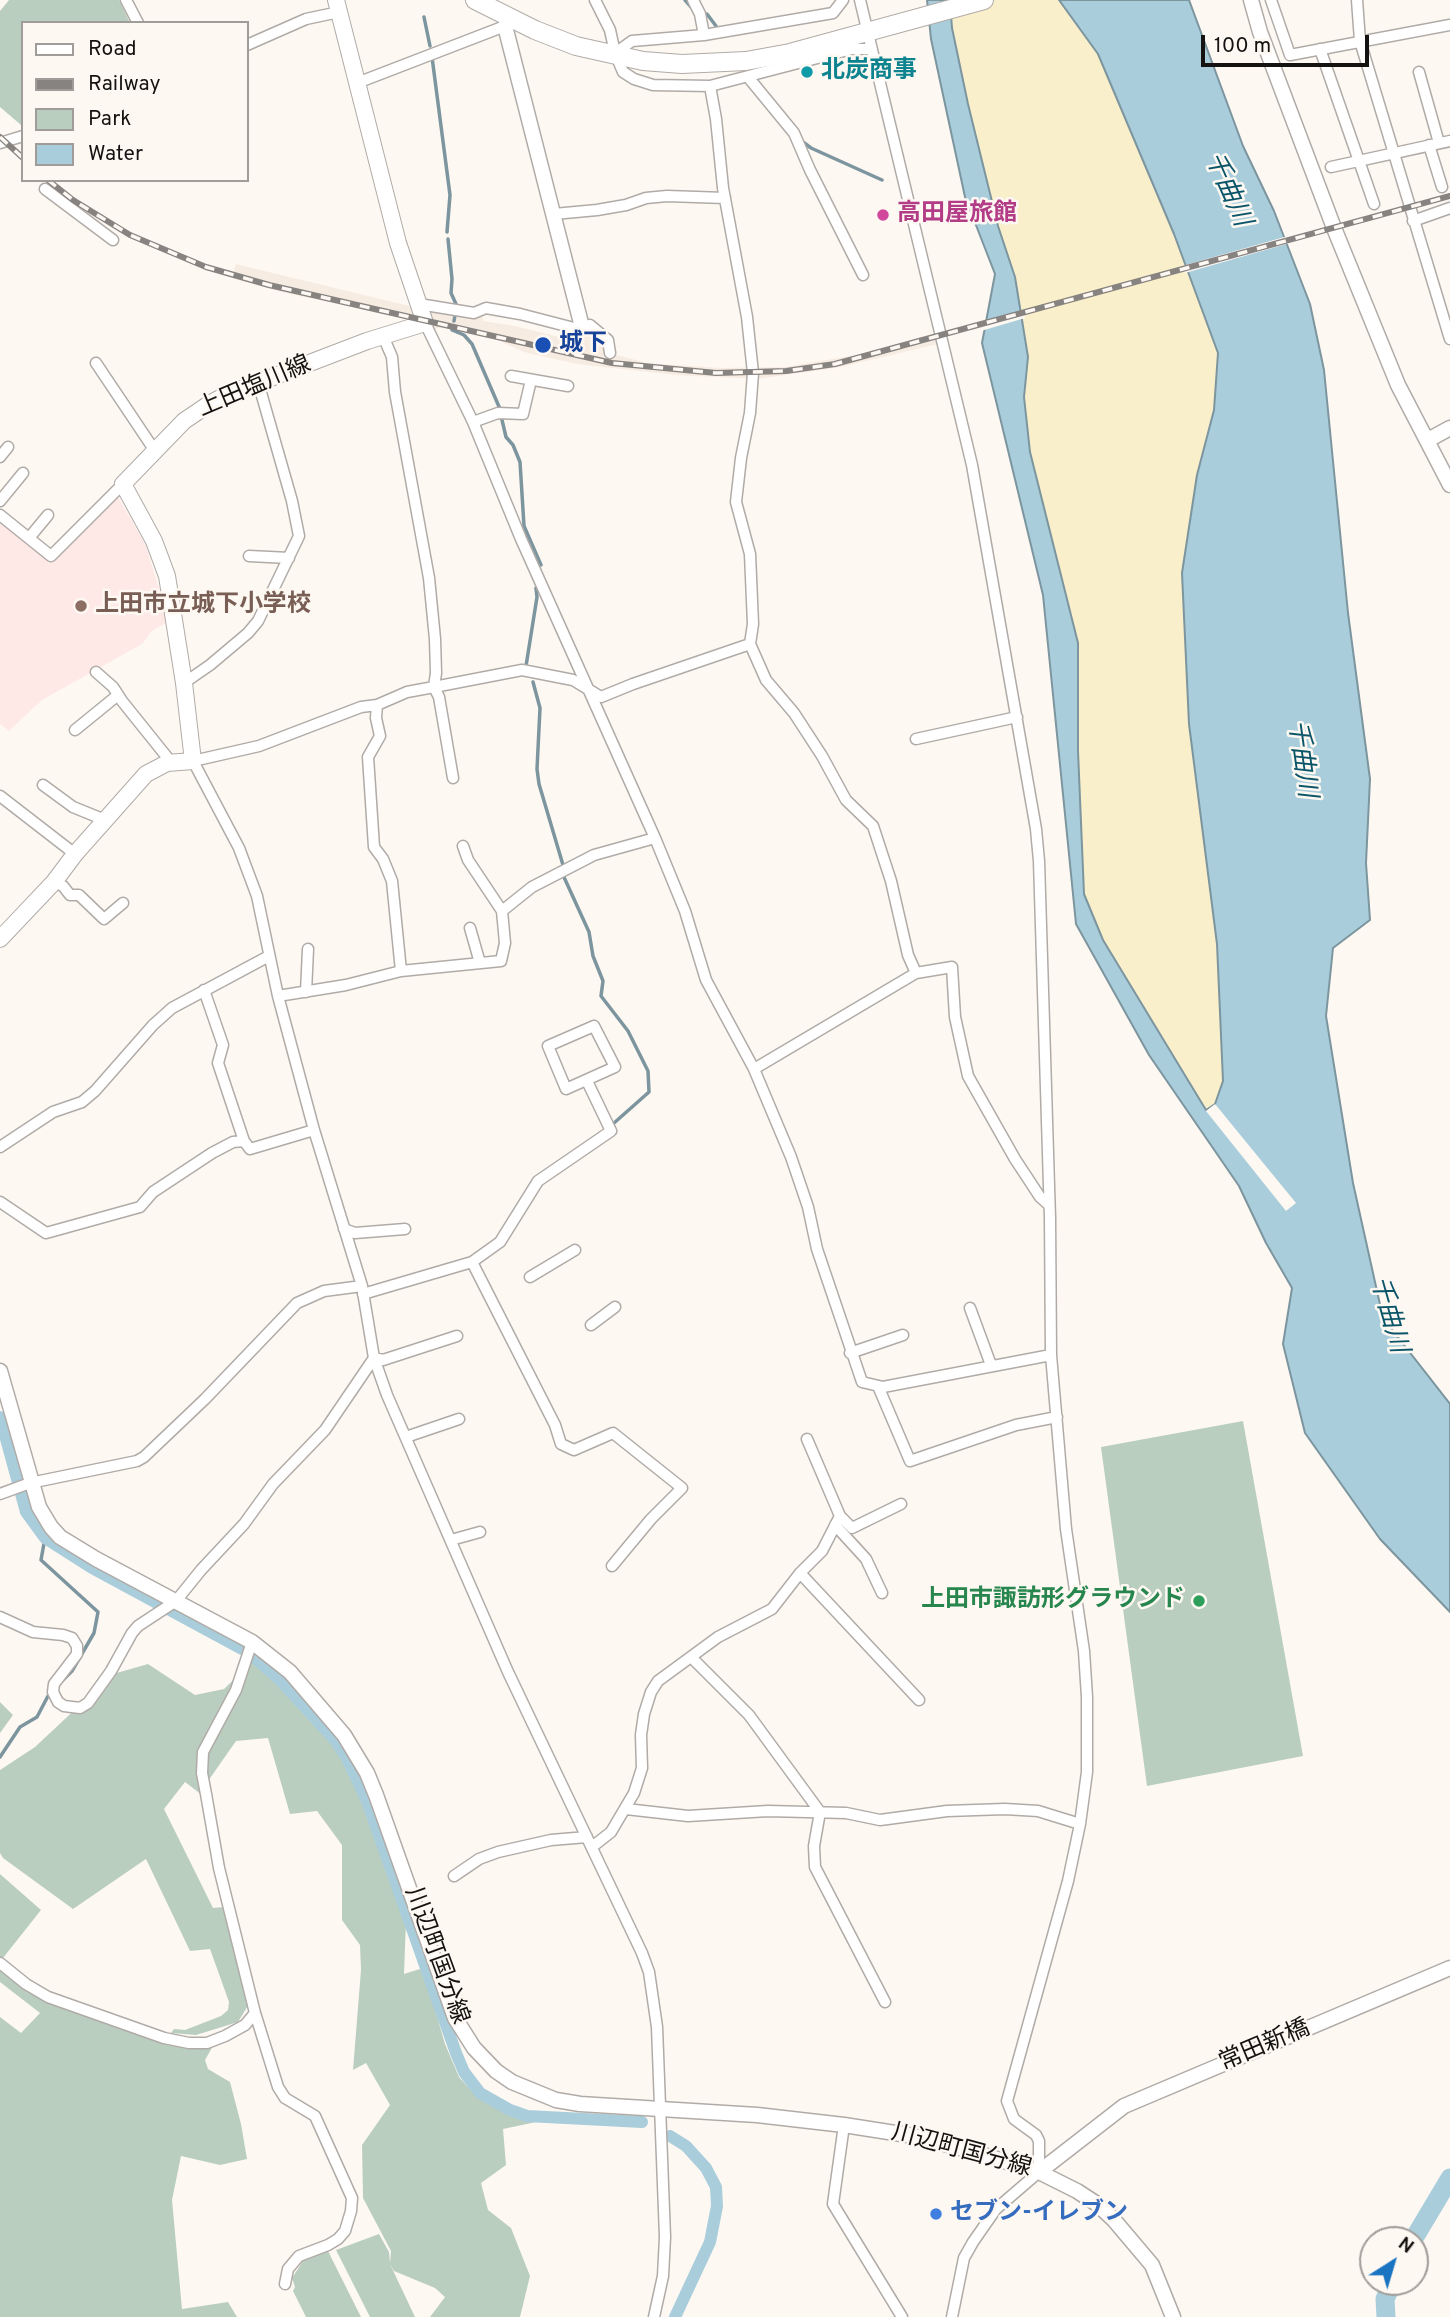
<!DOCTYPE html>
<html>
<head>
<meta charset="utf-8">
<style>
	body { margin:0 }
	#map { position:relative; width:1450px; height:2317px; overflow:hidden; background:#fef8f3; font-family:Overpass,sans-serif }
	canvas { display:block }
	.legend { position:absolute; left:21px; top:21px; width:228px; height:161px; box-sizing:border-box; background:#fef8f3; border:2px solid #a09c99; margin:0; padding:9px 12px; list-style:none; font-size:21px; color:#141311 }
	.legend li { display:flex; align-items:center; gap:14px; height:35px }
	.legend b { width:35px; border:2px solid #a09c99 }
	.north { position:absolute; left:1359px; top:2226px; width:70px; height:70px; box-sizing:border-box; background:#fef8f3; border:2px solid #a09c99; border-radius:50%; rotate:37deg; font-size:19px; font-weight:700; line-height:28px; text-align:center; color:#141311 }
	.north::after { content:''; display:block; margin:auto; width:24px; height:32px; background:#1a74c1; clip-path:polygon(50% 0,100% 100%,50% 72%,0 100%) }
	.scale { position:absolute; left:1201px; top:35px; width:168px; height:32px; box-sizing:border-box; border:4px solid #141311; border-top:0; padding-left:9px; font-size:21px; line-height:24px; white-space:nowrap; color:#141311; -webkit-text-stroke:5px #fef8f3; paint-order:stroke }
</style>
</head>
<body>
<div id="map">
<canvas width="1450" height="2317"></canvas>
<ul class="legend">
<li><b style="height:9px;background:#fff"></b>Road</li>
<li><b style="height:9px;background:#878380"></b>Railway</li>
<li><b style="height:19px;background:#bacebf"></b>Park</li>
<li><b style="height:19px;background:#a9cddb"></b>Water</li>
</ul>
<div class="north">N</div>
<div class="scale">100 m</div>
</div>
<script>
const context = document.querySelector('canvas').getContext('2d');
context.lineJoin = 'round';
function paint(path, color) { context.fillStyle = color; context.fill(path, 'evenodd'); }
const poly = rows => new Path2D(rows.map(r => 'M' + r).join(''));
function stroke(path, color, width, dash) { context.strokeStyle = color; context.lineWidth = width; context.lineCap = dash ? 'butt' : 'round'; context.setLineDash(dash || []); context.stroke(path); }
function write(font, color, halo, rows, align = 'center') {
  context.font = font + ' Overpass,"Noto Sans JP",sans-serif'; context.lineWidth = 5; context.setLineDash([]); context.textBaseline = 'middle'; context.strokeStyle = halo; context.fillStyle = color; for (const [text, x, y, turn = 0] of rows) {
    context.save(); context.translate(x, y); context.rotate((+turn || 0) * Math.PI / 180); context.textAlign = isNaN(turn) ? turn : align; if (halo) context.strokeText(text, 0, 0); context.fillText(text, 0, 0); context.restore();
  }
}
const built = poly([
	[236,264,438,313,483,317,483,321,515,326,579,342,581,334,590,328,607,341,609,353,647,363,720,368,785,367,856,355,935,333,938,344,836,368,757,379,675,375,577,364,524,352,497,340,445,326,432,330,428,323,281,292,231,278]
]);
const education = poly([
	[118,497,145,544,159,588,166,623,152,631,142,644,42,700,9,731,0,724,0,522,46,559,52,562]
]);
const green = poly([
	[9,0,119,0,130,23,23,23,23,125,21,125,0,107,0,11],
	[1243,1421,1303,1756,1147,1786,1101,1447],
	[253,1661,278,1681,334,1742,356,1779,366,1802,406,1921,404,1974,423,1968,445,2044,459,2077,477,2097,493,2107,541,2121,503,2129,506,2165,481,2183,488,2210,511,2228,530,2276,520,2317,430,2317,445,2297,435,2288,394,2271,390,2264,415,2317,370,2317,336,2250,379,2234,389,2252,390,2263,391,2251,363,2198,362,2145,390,2105,366,2063,353,2070,361,1970,360,1945,342,1920,342,1845,317,1811,290,1814,268,1738,236,1741,208,1781,202,1795,185,1782,164,1809,213,1908,224,1907,249,2004,238,2022,196,2035,171,2033,174,2029,185,2030,221,2016,228,2010,229,2002,210,1949,190,1951,146,1859,73,1909,3,1858,0,1853,0,1770,35,1747,113,1674,148,1664,195,1695,224,1689],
	[0,1702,13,1715,0,1733],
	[0,1874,41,1910,3,1958,2,1973,7,1974,45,2000,213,2046,205,2060,208,2069,230,2082,241,2124,247,2159,220,2165,181,2156,172,2200,182,2309,228,2302,237,2317,0,2317,0,2017,21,2033,40,2013,0,1982],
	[328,2251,361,2317,306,2317,293,2291,295,2287,292,2278,305,2258]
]);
const sand = poly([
	[950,0,1059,0,1098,54,1174,234,1218,353,1214,410,1197,475,1182,573,1189,724,1217,944,1223,1082,1215,1104,1206,1111,1103,939,1084,894,1078,751,1052,547,1030,452,1024,397,1028,357,1015,277,998,226,968,104,952,27]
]);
const water = poly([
	[927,0,950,0,952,28,968,104,998,226,1015,277,1028,357,1024,397,1030,452,1078,643,1078,751,1084,894,1103,940,1206,1110,1215,1104,1223,1081,1217,944,1189,724,1182,573,1197,475,1214,410,1218,353,1174,234,1098,54,1059,0,1189,0,1243,146,1274,211,1310,304,1324,370,1348,613,1370,779,1366,863,1370,920,1333,948,1326,1016,1353,1183,1383,1318,1450,1404,1450,1612,1380,1539,1305,1433,1283,1344,1292,1288,1266,1243,1239,1186,1149,1055,1076,924,1043,595,982,343,995,274,965,197,931,39,927,0]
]);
const pier = poly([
	[1288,236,1290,243,1185,273,1182,266],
	[1024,310,1025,318,981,331,983,322],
	[1215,1104,1296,1203,1286,1211,1206,1111]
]);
const stream = poly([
	[685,0,692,8],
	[707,14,716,26],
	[424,17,430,46],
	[432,57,450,195,447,232],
	[803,142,811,148,882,180],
	[448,239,452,279,451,293,456,304],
	[454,321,455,315],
	[452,330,464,335,472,344,500,409],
	[502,420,506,437,513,445,520,462,524,526,541,565],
	[526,666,537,597,536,588],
	[533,682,540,708,537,769,539,784,563,865],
	[563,875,589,932,593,956,603,981,601,996,628,1031,648,1071,649,1092,614,1123],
	[45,1538,41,1560,98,1612,94,1633,72,1671,63,1680],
	[0,1757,20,1727,37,1717,48,1696]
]);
const canal = poly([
	[0,1417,26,1512,45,1538,92,1568,242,1649],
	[255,1658,279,1679,335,1740,347,1758,367,1801,456,2053,464,2072,480,2093,510,2110,527,2116,642,2122],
	[670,2136,686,2146,706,2168,716,2187,717,2206,710,2242,675,2317]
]);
const river = poly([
	[1413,2240,1450,2178],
	[1386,2317,1385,2299,1393,2282]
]);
const minor = poly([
	[126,0,138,23],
	[595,0,610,30,615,53,623,72,634,79,653,85,710,86,852,49,870,49],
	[693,0,700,14,704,35],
	[860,0,972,465,1036,829,1039,861,1050,1218,1051,1355,1066,1529,1084,1651,1087,1697,1087,1772,1080,1824,1068,1881,1007,2101,1014,2119,1036,2135,1039,2141,1039,2172,996,2209,973,2242,964,2258,952,2317],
	[1271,0,1290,55,1450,25],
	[1357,0,1360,41,1450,339],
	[247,45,306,19,339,12],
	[1320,49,1374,204],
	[615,53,632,41,704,35,833,13,843,0],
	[1419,72,1439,143],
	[748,77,794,133,810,170,863,275],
	[357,83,505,26,507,20],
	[710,86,716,119,723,188,747,317,753,373,750,413,741,458,736,502,750,554,753,624,750,644,766,680,794,713,822,756,846,800,873,826,891,881,908,955,916,973,952,967,955,1017,968,1076,1015,1159,1040,1197,1049,1205],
	[0,143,23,136],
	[1429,145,1442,187],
	[1331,167,1450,141],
	[45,189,113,240],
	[554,214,597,210,626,205,646,198,667,196,725,198],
	[1413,221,1450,208],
	[419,304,474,313,486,308,520,314,574,328,590,325,608,340,610,353],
	[425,323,473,422,521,539,655,838,685,911,706,980,754,1069,791,1157,808,1207,817,1249,862,1382,883,1387,1051,1355],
	[383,336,392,357,395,392,429,578,435,639,436,673,434,687,439,697,453,778],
	[96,363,155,451],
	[511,376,568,386],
	[473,422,498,413,523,414,531,380],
	[0,457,8,447],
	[0,501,23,473],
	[0,515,51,556,123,484],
	[29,538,48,515],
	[249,556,289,558],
	[96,672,113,687,122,701,171,762],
	[184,683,210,665,248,633,258,621,299,536,292,501,258,382],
	[377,705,376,718,380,736,368,757,374,847,383,859,392,881,401,971],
	[75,730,118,695],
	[916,739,1017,717],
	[43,785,73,807,105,820],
	[0,796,75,854],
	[54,882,63,886,70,895,79,895,104,919,123,903],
	[502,911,532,887,594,855,655,838],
	[470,928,480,963],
	[204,990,223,1045,218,1063,244,1141,250,1149,314,1130],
	[306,992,308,949],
	[278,996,346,985,401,971,501,961,505,943,502,911,468,860,463,846],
	[594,1026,615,1067,566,1089,548,1046,594,1026],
	[754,1069,916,973],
	[0,1147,53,1112,82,1102,95,1091,153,1025,172,1008,269,956],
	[0,1202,46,1233,140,1207,153,1192,212,1153,233,1142,244,1141],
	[344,1229,355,1233,405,1229],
	[472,1262,555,1425,561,1444,574,1450,613,1433,682,1488,651,1519,612,1566],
	[530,1277,575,1250],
	[363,1294,472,1262,500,1242,538,1181,611,1131,587,1081],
	[970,1308,991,1365],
	[591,1325,615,1307],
	[850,1353,903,1335],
	[878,1386,910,1461,1016,1425,1057,1417],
	[406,1437,459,1419],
	[0,1494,30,1483,137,1461,144,1457,205,1399,297,1303,324,1291,362,1286],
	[840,1516,852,1528,901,1504],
	[835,1525,866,1559,882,1593],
	[451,1540,480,1532],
	[800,1573,919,1700],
	[0,1617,33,1632,63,1635,72,1638,77,1646,77,1654,54,1684,53,1692,58,1702,64,1706,80,1708,88,1703,111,1671,132,1633,138,1626,176,1601,201,1570,244,1524,273,1484,325,1430,374,1358,383,1360,457,1336],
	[252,1642,236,1690,203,1752,202,1773,206,1794,219,1868,255,2013,278,2087,285,2098,315,2116,352,2198,351,2211,345,2231,338,2239,328,2245,299,2256,288,2269,285,2284],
	[692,1658,749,1715,820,1812,814,1846,815,1867,885,2002],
	[626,1809,688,1816,768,1811,846,1813,880,1820,947,1811,1005,1809,1038,1811,1080,1824],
	[592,1847,611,1832,634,1793,642,1768,641,1735,644,1714,651,1692,658,1681,718,1637,772,1609,800,1573,822,1551,840,1516,807,1439],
	[454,1876,479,1859,498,1852,551,1840,587,1837],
	[0,1963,26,1984,48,1997,164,2038,189,2043,207,2043,225,2036,245,2025,255,2013],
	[844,2125,833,2204,902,2317],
	[654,2317,663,2276,665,2237,657,2027,649,1972,642,1953,508,1672,387,1395,374,1358,362,1286,314,1130,278,996,257,896,239,848,193,761,259,746,361,707,377,705,407,692,434,687,522,670,573,680,601,697,633,684,750,644]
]);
const tertiary = poly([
	[1251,0,1260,32,1334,228,1398,385,1450,485],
	[505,26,582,327],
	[1428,440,1450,428],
	[0,1371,39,1507,51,1527,60,1537,96,1559,252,1642,290,1672,344,1735,367,1773,376,1795,455,2018,474,2048,496,2071,512,2082,556,2100,580,2104,757,2115,844,2125,914,2136,968,2150,1039,2172,1077,2191,1097,2204,1114,2220,1152,2265,1173,2317],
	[1039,2172,1124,2106,1450,1968]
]);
const secondary = poly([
	[0,939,54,882,75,854,146,774,167,763,193,761,184,683,167,576,154,541,123,484,184,421,209,404,226,395,367,341,425,323,398,243,336,0]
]);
const primary = poly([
	[475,0,535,30,576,46,643,61,682,64,746,61,790,53,984,0]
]);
const rail = poly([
	[0,137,23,158],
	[48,180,73,200,130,235,206,267,269,285,612,363,716,373,786,371,835,364,1450,196]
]);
const markers = [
	[807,72,7,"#0f9aa8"],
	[883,215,7,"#d1479c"],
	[543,345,9,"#1a4fb4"],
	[81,606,7,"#8d6e63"],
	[1199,1601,7,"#2e9e5b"],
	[936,2214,7,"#3f7fe0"]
];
const cultureNames = [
	["北炭商事",821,72]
];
const hotelNames = [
	["高田屋旅館",897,215]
];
const transitNames = [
	["城下",559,345]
];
const streetNames = [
	["上田塩川線",255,388,-23],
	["川辺町国分線",435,1956,70],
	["常田新橋",1265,2047,-23],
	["川辺町国分線",961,2152,15]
];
const educationNames = [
	["上田市立城下小学校",95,606]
];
const leisureNames = [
	["上田市諏訪形グラウンド",1185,1601]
];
const shopNames = [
	["セブン-イレブン",950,2214]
];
const waterNames = [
	["千曲川",1226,190,66],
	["千曲川",1300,759,82],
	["千曲川",1387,1315,74]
];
paint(built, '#f7ece2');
paint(education, '#ffe9e7');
paint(green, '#bacebf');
paint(sand, '#f9efca');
paint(water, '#a9cddb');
stroke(water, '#7c959e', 2);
paint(pier, '#fef8f3');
stroke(stream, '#7c959e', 3.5);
stroke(canal, '#a9cddb', 12);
stroke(river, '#a9cddb', 19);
stroke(minor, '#b1aba7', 13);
stroke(tertiary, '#b1aba7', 17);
stroke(secondary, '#b1aba7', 18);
stroke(primary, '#b1aba7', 20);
stroke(minor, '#fff', 10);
stroke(tertiary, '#fff', 14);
stroke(secondary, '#fff', 16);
stroke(primary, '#fff', 18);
stroke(rail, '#878380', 6);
stroke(rail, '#fef8f3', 3.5, [10]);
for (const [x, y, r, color] of markers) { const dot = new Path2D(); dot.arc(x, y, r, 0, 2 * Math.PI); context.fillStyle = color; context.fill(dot); stroke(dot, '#fef8f3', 2.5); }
write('bold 24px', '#0d838f', '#fef8f3', cultureNames, 'left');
write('bold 24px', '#b23c85', '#fef8f3', hotelNames, 'left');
write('bold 24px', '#164399', '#fef8f3', transitNames, 'left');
write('24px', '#141311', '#fef8f3', streetNames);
write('bold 24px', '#785e54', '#fef8f3', educationNames, 'left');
write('bold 24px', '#27864d', '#fef8f3', leisureNames, 'right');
write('bold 24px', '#366cbe', '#fef8f3', shopNames, 'left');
write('italic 26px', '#0b5569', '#fef8f3', waterNames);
</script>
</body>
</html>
